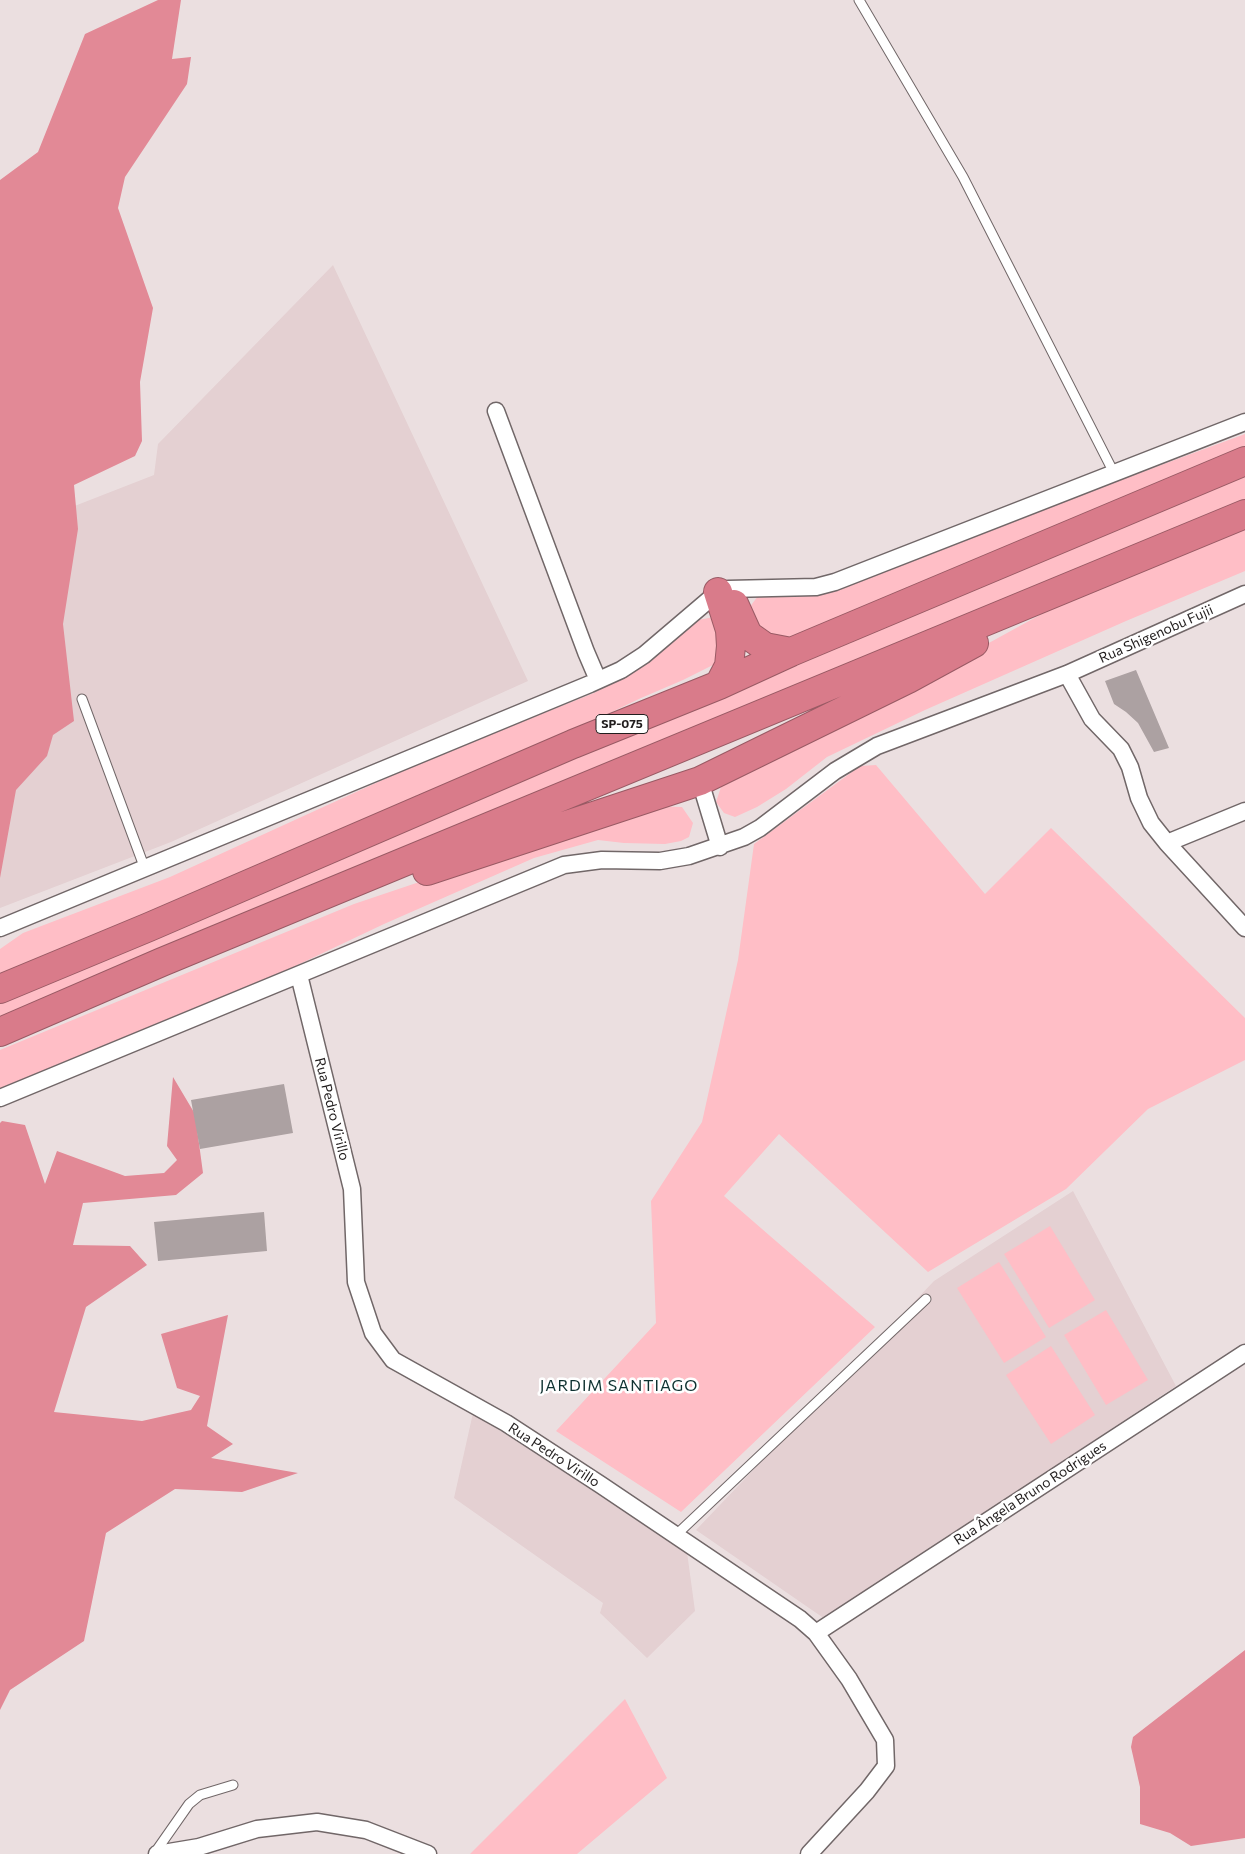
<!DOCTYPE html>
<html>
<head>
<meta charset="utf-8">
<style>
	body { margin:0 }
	canvas { display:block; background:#ebdfe0 }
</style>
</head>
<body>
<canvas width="1245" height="1854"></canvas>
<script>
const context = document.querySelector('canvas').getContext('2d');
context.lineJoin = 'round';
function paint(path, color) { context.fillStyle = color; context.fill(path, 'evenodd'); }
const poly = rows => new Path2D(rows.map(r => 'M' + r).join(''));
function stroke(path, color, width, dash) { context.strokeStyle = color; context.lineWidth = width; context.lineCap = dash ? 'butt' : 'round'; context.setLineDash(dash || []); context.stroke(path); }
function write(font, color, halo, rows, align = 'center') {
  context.font = font + ' Commissioner,sans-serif'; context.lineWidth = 5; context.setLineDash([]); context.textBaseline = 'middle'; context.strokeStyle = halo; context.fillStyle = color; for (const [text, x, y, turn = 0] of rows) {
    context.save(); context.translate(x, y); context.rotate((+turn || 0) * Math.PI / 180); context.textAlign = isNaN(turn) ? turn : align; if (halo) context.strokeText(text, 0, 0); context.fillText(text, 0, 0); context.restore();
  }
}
const built = poly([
	[333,265,528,681,171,842,0,908,0,783,31,523,154,475,158,444],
	[1073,1191,1176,1386,825,1619,696,1530,934,1281],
	[473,1413,687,1552,695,1611,647,1658,600,1613,603,1603,454,1498]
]);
const green = poly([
	[1245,434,1245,454,801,635,775,640,749,627,746,612,758,596,801,596,843,586,1004,523],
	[1245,472,1245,503,0,1021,0,1001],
	[1245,524,1245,571,1126,621,925,710,827,757,786,789,757,807,735,817,724,813,716,802,721,787,734,773,987,644,1111,576],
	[714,617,723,646,715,664,683,680,641,698,455,787,0,974,0,949,23,933,170,877,424,761,594,693,642,666,698,620],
	[876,765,985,894,1051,828,1245,1018,1245,1060,1148,1109,1066,1189,928,1272,779,1134,724,1196,875,1327,681,1512,556,1431,656,1323,651,1201,702,1122,738,960,754,844,860,766],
	[645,806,682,807,693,823,689,837,681,841,665,844,624,843,598,840,534,858,384,924,249,988,0,1089,0,1050,354,904],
	[1050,1226,1095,1300,1049,1328,1004,1254],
	[999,1262,1046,1337,1004,1363,957,1288],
	[1106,1310,1148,1380,1106,1405,1064,1335],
	[1051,1346,1095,1415,1051,1444,1006,1375],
	[625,1699,667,1778,577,1854,470,1854]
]);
const forest = poly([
	[158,0,181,0,172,59,191,57,187,84,125,177,118,208,153,308,140,382,142,441,135,456,74,485,78,529,63,624,74,721,53,735,47,756,16,790,0,878,0,180,38,152,85,34],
	[173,1077,195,1114,203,1173,176,1195,83,1203,73,1245,130,1246,147,1265,86,1307,54,1412,142,1421,191,1410,200,1396,177,1388,161,1334,228,1315,207,1426,233,1444,211,1458,298,1473,242,1492,175,1489,106,1533,84,1641,10,1690,0,1710,0,1123,2,1121,25,1125,45,1184,57,1151,125,1176,164,1173,177,1160,167,1146],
	[1245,1650,1245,1838,1191,1846,1170,1833,1140,1824,1140,1787,1131,1747,1133,1737]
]);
const building = poly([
	[1136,670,1169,748,1154,752,1138,723,1126,712,1114,704,1105,681],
	[284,1084,293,1133,200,1149,191,1100],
	[264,1212,267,1251,158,1261,154,1222]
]);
const service = poly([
	[859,0,963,177,1114,473],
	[82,699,145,869],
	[676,1535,926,1299],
	[154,1854,189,1804,200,1795,233,1785]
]);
const minor = poly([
	[496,411,586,652,598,680],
	[1067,674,1092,719,1121,749,1130,767,1139,798,1151,823,1167,843,1245,928],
	[700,781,720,847],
	[1167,843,1245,811],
	[0,928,590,684,621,670,644,655,718,592,728,589,816,587,835,582,1245,422],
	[299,975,352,1189,356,1282,373,1333,393,1360,506,1423,601,1485,800,1619,816,1633,849,1679,885,1740,886,1766,867,1791,809,1854],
	[0,1098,564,865,602,860,660,861,689,856,744,837,760,828,835,771,877,746,1067,674,1245,594],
	[816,1633,1245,1353],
	[157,1854,199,1847,257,1829,317,1822,366,1830,428,1854]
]);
const motorway = poly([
	[718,592,730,630,731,646,729,666,719,685],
	[734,604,748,635,765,647,791,652],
	[427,871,700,781,908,679,974,643],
	[0,989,149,927,573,744,719,685,791,652,1245,461],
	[0,1032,162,962,1245,514]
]);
const shields = [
	[622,724,52]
];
const shieldNames = [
	["SP-075",622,724]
];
const streetNames = [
	["Rua Shigenobu Fujii",1156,634,-24],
	["Rua Pedro Virillo",332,1109,76],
	["Rua Pedro Virillo",554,1455,33],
	["Rua Ângela Bruno Rodrigues",1030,1493,-33]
];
const quarterNames = [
	["JARDIM SANTIAGO",619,1386]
];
paint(built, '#e4d0d2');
paint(green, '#ffbec6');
paint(forest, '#e28996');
paint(building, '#aca1a2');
stroke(service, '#716768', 11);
stroke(minor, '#716768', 19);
stroke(motorway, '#995a64', 30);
stroke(service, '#fff', 9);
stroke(minor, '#fff', 16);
stroke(motorway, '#d97b8a', 28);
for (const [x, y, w] of shields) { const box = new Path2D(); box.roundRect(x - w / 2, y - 9.5, w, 19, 4); context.fillStyle = '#fff'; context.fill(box); stroke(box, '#221e1e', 1); }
write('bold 12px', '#221e1e', null, shieldNames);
write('14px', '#221e1e', '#fff', streetNames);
context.letterSpacing = '1px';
write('16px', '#0e3130', '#fff', quarterNames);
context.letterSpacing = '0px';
</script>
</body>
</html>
